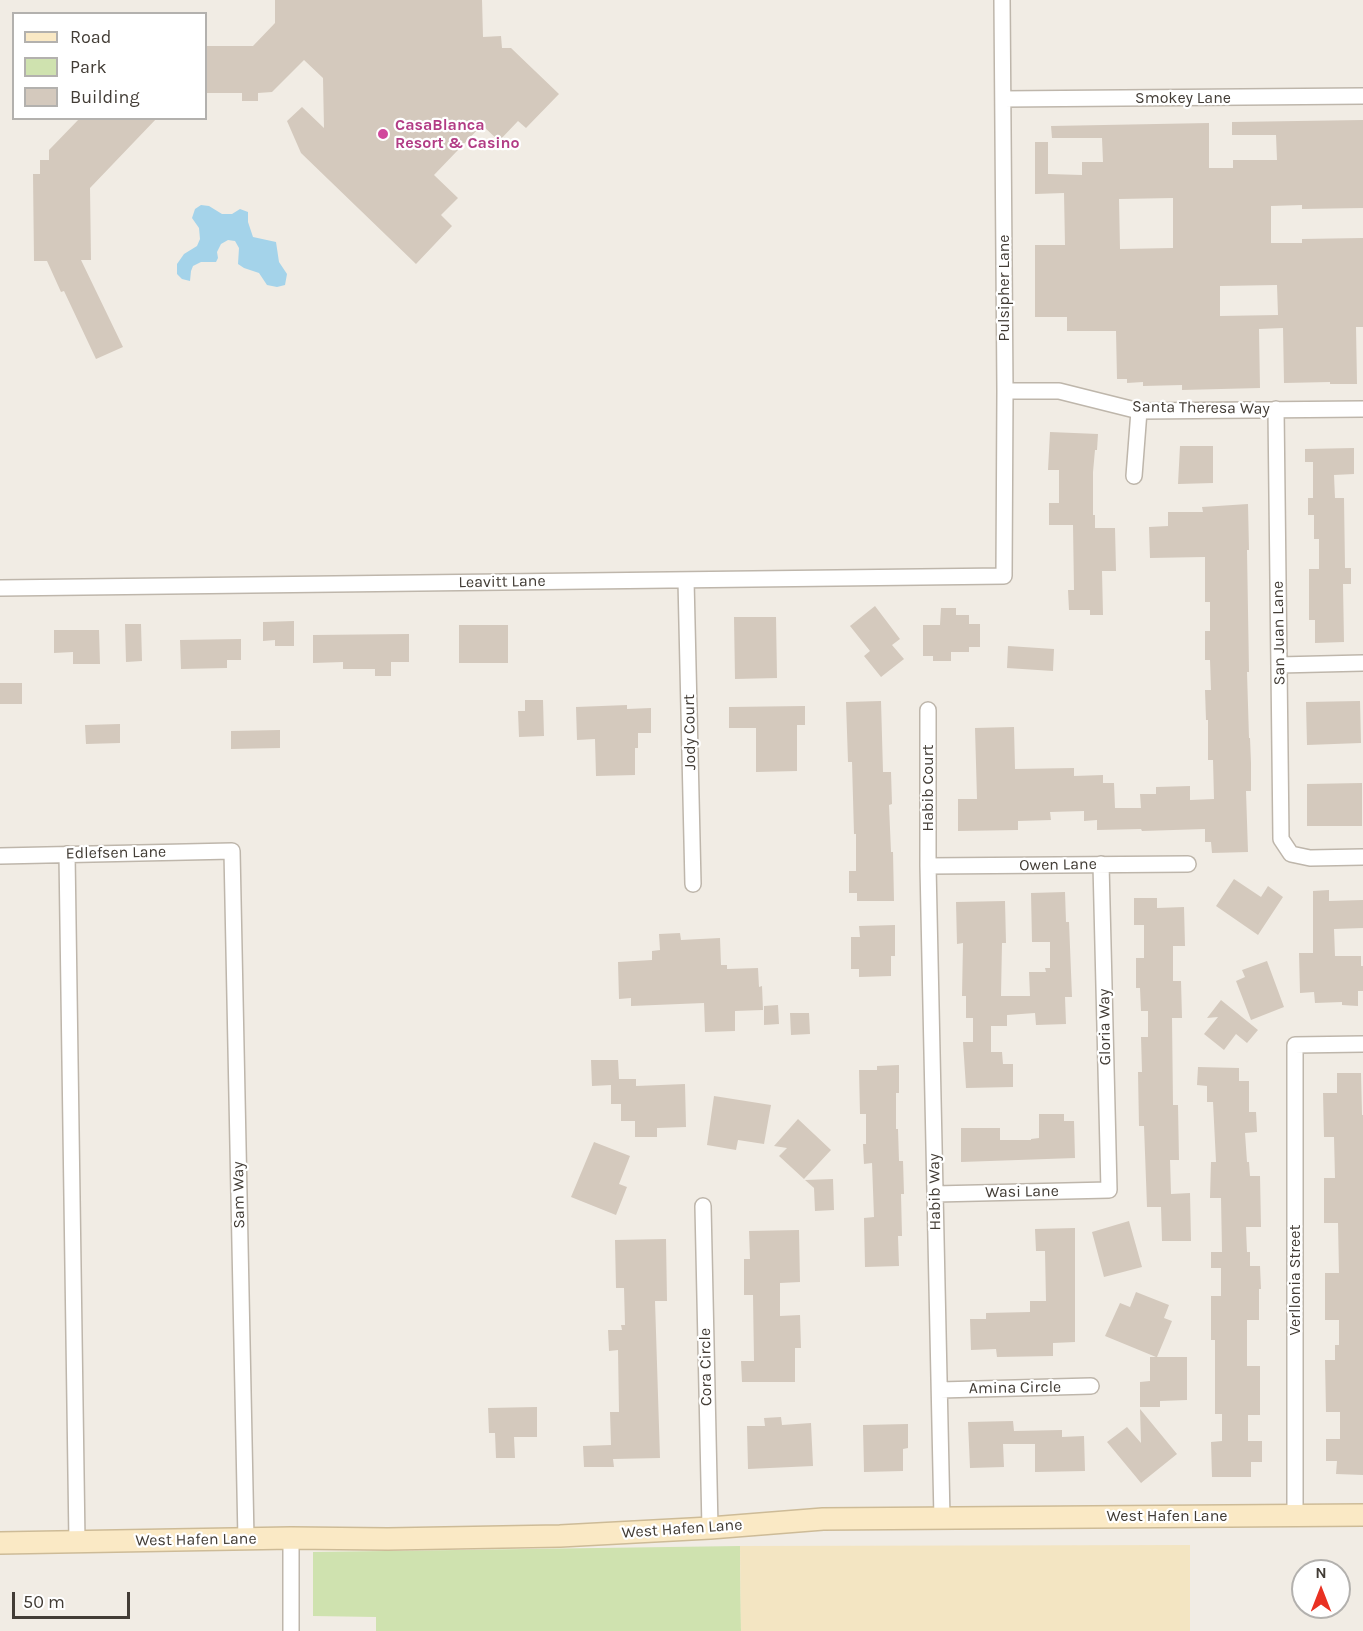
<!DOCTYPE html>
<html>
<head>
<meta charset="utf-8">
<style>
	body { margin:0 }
	#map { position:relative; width:1363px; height:1631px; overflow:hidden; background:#f1ece4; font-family:Karla,sans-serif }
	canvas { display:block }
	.legend { position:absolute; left:12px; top:12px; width:195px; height:108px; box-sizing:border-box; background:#fff; border:2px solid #b3b1ae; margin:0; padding:8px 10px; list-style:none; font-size:18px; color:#423c35 }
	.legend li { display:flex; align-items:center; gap:12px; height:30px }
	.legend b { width:30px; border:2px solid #b3b1ae }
	.north { position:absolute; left:1291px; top:1559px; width:60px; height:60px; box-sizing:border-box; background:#fff; border:2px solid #b3b1ae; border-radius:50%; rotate:0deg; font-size:16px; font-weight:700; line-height:24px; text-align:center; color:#423c35 }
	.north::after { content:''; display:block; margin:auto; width:21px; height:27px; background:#e93122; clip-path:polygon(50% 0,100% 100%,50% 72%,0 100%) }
	.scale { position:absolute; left:12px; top:1592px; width:118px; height:27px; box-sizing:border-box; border:3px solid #423c35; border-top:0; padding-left:8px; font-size:18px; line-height:21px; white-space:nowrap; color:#423c35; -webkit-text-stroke:4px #fff; paint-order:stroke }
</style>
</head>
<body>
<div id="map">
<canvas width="1363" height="1631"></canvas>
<ul class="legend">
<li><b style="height:8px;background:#fae9c5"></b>Road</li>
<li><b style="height:16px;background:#cfe2af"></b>Park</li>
<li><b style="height:16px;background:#d4c9bd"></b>Building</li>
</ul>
<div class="north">N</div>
<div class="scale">50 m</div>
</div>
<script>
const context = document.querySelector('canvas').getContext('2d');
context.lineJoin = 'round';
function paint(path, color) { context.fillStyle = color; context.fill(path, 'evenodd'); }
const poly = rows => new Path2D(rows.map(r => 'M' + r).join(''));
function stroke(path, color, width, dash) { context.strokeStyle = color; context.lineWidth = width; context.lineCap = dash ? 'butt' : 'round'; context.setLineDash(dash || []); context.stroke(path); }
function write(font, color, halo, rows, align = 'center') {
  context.font = font + ' Karla,sans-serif'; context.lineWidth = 4.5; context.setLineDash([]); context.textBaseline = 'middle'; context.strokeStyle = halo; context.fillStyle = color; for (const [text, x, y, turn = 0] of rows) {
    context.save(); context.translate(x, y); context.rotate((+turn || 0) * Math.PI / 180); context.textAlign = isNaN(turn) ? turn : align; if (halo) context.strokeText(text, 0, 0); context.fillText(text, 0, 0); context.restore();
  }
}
const green = poly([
	[740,1546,741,1631,376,1631,376,1617,313,1616,313,1552]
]);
const sand = poly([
	[1190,1545,1190,1631,741,1631,740,1546]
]);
const water = poly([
	[201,205,209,206,222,214,232,214,240,209,248,212,248,222,253,237,276,242,279,262,287,274,285,285,277,287,267,285,259,273,244,268,238,264,239,248,235,241,228,240,221,244,217,252,218,258,216,262,201,262,193,266,191,271,190,281,182,279,177,274,177,264,184,254,197,246,200,239,199,228,192,218,195,209]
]);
const building = poly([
	[275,0,482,0,483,37,501,36,502,48,511,48,559,94,526,128,518,121,499,141,482,125,434,175,458,198,441,215,452,226,416,264,301,153,287,121,302,107,324,128,323,78,304,60,272,92,258,93,258,101,242,101,242,93,206,93,206,46,253,46,275,23],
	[80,118,157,118,90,188,91,260,81,260,123,347,96,359,64,291,61,292,47,261,34,261,33,174,40,174,40,160,49,160,49,150],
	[1363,120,1363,208,1302,209,1302,205,1271,206,1271,243,1302,243,1302,239,1363,238,1363,327,1356,327,1357,384,1330,384,1330,382,1284,383,1283,328,1259,329,1260,388,1182,390,1182,385,1143,386,1143,382,1127,383,1127,379,1117,379,1116,331,1067,331,1067,317,1035,317,1035,245,1065,245,1064,193,1035,194,1035,142,1048,142,1048,174,1082,175,1082,162,1103,162,1102,138,1052,138,1051,126,1209,123,1209,168,1233,168,1233,160,1277,160,1276,135,1232,135,1232,122],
	[1173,198,1173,248,1120,249,1119,199],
	[1277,285,1278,315,1220,316,1220,286],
	[1050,432,1098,434,1097,450,1095,450,1093,472,1093,515,1095,515,1095,528,1115,528,1116,571,1102,571,1103,615,1090,615,1090,610,1069,610,1068,590,1074,590,1073,525,1049,525,1049,503,1059,503,1059,470,1048,470],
	[1180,446,1213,446,1213,483,1178,484],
	[1354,448,1354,474,1334,475,1335,498,1344,498,1345,568,1351,568,1351,584,1343,584,1344,642,1315,643,1315,620,1309,620,1309,569,1319,569,1319,539,1314,539,1314,515,1308,515,1308,498,1313,498,1313,462,1305,462,1305,449],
	[1248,504,1249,550,1247,550,1249,672,1247,672,1249,738,1250,738,1251,763,1251,791,1246,791,1248,852,1212,853,1211,842,1205,842,1205,829,1142,831,1141,829,1097,830,1097,820,1084,821,1084,811,1050,812,1051,820,1018,821,1018,830,958,831,958,799,977,799,975,728,1014,727,1015,769,1074,768,1074,776,1103,775,1103,783,1114,783,1115,808,1141,808,1140,794,1156,794,1156,787,1190,786,1190,800,1214,799,1213,760,1208,760,1208,720,1206,720,1205,690,1211,690,1210,660,1205,660,1205,631,1210,631,1210,602,1205,602,1205,557,1150,558,1149,527,1168,526,1168,512,1203,512,1202,507],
	[875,606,900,639,892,645,904,659,881,677,864,656,870,651,850,626],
	[941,608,956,608,956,615,969,615,969,624,980,624,980,647,969,647,969,652,951,652,951,661,933,661,933,656,923,656,923,625,940,625],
	[734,617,776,617,777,678,735,679],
	[294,621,294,646,275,646,275,640,263,641,263,622],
	[125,624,141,624,142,661,126,662],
	[459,625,508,625,508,663,459,663],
	[54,630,99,630,100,664,73,664,73,652,54,653],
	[409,634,409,662,391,662,391,676,375,676,375,669,343,669,343,662,313,663,313,635],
	[241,639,241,660,227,660,227,668,181,669,180,640],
	[1008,646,1054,649,1053,671,1007,668],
	[0,683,22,683,22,704,0,704],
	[525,700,543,700,544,736,519,737,518,711,525,711],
	[881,701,883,772,891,772,892,804,889,805,891,852,893,852,894,901,857,901,857,893,849,893,849,871,856,871,856,834,854,834,852,762,848,762,846,702],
	[1360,701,1361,743,1307,745,1306,702],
	[627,705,627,709,651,708,651,733,638,733,638,748,635,748,635,775,596,776,595,739,577,740,576,707],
	[805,706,805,725,797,725,797,771,756,772,756,728,729,728,729,707],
	[120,724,120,743,86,744,85,725],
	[280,730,280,748,231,749,231,731],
	[1362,783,1362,826,1307,826,1307,784],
	[1234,879,1261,897,1268,886,1283,897,1258,935,1216,906],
	[1329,890,1329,901,1363,900,1363,928,1334,929,1335,956,1361,956,1361,966,1363,966,1363,991,1358,991,1358,1006,1342,1005,1342,1002,1315,1003,1314,992,1300,993,1299,953,1313,953,1313,891],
	[1065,892,1066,922,1069,922,1072,997,1065,997,1066,1024,1036,1025,1035,1013,1007,1015,1007,1026,991,1026,991,1052,1002,1052,1003,1064,1013,1064,1013,1087,966,1088,963,1042,973,1042,973,1018,966,1018,966,996,962,996,963,943,957,944,956,902,1005,901,1006,943,1002,943,1001,996,1030,996,1029,972,1046,972,1045,968,1050,968,1050,942,1032,942,1031,893],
	[1134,898,1157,898,1157,908,1184,907,1185,946,1173,946,1173,981,1181,981,1182,1018,1172,1018,1173,1105,1178,1105,1179,1160,1170,1160,1171,1194,1190,1193,1191,1241,1162,1241,1161,1207,1147,1207,1144,1126,1139,1126,1138,1072,1142,1072,1141,1037,1148,1037,1148,1011,1141,1011,1140,988,1136,988,1136,958,1144,958,1144,925,1134,925],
	[895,925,895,956,891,956,891,976,859,977,859,969,851,969,851,937,860,937,859,926],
	[680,933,681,940,720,938,721,965,727,965,727,969,758,968,759,987,762,986,763,1010,735,1011,735,1031,705,1032,704,1003,631,1006,631,998,619,999,618,962,652,960,652,951,660,950,659,934],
	[1267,961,1284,1007,1251,1020,1236,981,1245,977,1242,970],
	[1221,1000,1258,1030,1247,1043,1236,1034,1224,1050,1204,1034,1218,1017,1207,1018],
	[778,1005,779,1024,764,1025,764,1006],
	[790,1013,809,1013,810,1034,791,1035],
	[591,1060,618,1060,619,1079,636,1079,636,1086,685,1084,686,1127,657,1128,657,1137,635,1137,635,1121,621,1121,621,1104,611,1104,611,1085,592,1086],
	[899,1065,899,1093,896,1093,896,1129,898,1129,899,1161,903,1161,904,1194,901,1194,902,1236,898,1236,899,1266,865,1267,864,1218,874,1217,872,1163,864,1164,863,1144,866,1144,866,1114,860,1114,859,1070,877,1070,877,1066],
	[1198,1067,1239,1068,1239,1081,1249,1081,1249,1112,1256,1112,1257,1132,1245,1133,1247,1162,1249,1162,1250,1176,1260,1176,1261,1227,1246,1227,1247,1252,1250,1252,1250,1266,1260,1266,1261,1289,1259,1289,1259,1320,1247,1320,1247,1366,1260,1366,1260,1415,1248,1415,1248,1441,1262,1441,1262,1462,1251,1462,1251,1477,1212,1477,1211,1442,1222,1441,1222,1414,1215,1414,1215,1340,1211,1340,1211,1296,1221,1296,1221,1268,1211,1268,1211,1252,1222,1252,1221,1198,1210,1198,1211,1162,1216,1162,1213,1102,1207,1102,1207,1086,1197,1085],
	[1337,1073,1361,1073,1362,1115,1363,1115,1363,1475,1336,1474,1337,1461,1326,1461,1326,1439,1340,1439,1340,1412,1326,1412,1325,1360,1335,1360,1335,1345,1339,1345,1339,1320,1325,1320,1325,1273,1339,1273,1338,1223,1324,1223,1324,1178,1335,1178,1334,1137,1324,1137,1323,1093,1337,1093],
	[714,1096,771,1105,764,1144,738,1140,736,1150,707,1145],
	[1039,1114,1064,1114,1064,1121,1074,1121,1075,1158,961,1162,961,1128,1000,1128,1000,1140,1031,1140,1031,1139,1039,1138],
	[798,1119,831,1150,804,1179,779,1156,787,1148,774,1146],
	[594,1142,630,1156,619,1184,627,1187,616,1215,571,1197],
	[833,1179,834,1210,815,1211,814,1188,805,1180],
	[1129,1221,1142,1267,1104,1277,1092,1232],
	[1075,1228,1075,1342,1053,1343,1053,1356,997,1357,996,1349,971,1350,970,1319,986,1319,986,1313,1030,1312,1030,1301,1046,1301,1045,1251,1036,1251,1035,1229],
	[799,1230,800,1282,780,1283,780,1316,800,1315,801,1348,795,1348,795,1382,742,1382,741,1361,754,1361,753,1295,744,1295,744,1259,750,1259,749,1231],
	[666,1239,667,1301,655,1301,660,1458,613,1459,614,1467,584,1467,583,1446,611,1445,610,1412,619,1412,618,1350,609,1351,608,1330,622,1330,621,1325,625,1325,624,1288,616,1288,615,1240],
	[1136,1292,1169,1305,1164,1318,1172,1321,1157,1357,1187,1357,1187,1400,1160,1401,1160,1407,1140,1407,1140,1382,1150,1381,1150,1357,1156,1357,1105,1336,1120,1303,1130,1307],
	[537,1407,537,1437,514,1437,515,1458,496,1458,495,1433,489,1433,488,1408],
	[1140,1409,1177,1454,1141,1483,1107,1442,1127,1427,1141,1443],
	[781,1417,782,1425,811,1423,813,1466,748,1469,747,1426,765,1426,764,1418],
	[1013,1421,1014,1431,1062,1430,1062,1437,1084,1436,1085,1471,1035,1472,1035,1444,1003,1444,1004,1467,970,1468,968,1422],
	[908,1424,908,1448,903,1449,903,1471,864,1472,863,1425]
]);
const street = poly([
	[1003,99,1363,96],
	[1005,391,1059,391,1139,411,1363,409],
	[1276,409,1281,839,1291,854,1310,858,1363,857],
	[1134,476,1139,411],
	[686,580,693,884],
	[0,588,1004,576,1005,391,1002,0],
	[1279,665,1363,663],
	[928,710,928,866,942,1518],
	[67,854,77,1542],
	[0,856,232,851,246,1539],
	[928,866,1188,864],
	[935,1194,1109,1190,1101,864],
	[703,1206,710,1528],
	[940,1390,1091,1386],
	[1295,1515,1295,1045,1363,1044],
	[291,1538,291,1631]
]);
const secondary = poly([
	[0,1543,291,1538,388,1539,560,1536,710,1528,823,1519,1363,1515]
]);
const markers = [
	[383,134,6,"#d1479c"]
];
const streetNames = [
	["Smokey Lane",1183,98],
	["Pulsipher Lane",1004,288,-90],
	["Santa Theresa Way",1201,408,1],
	["Leavitt Lane",502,582,-1],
	["San Juan Lane",1279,633,-91],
	["Jody Court",690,732,-91],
	["Habib Court",928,788,-90],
	["Edlefsen Lane",116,853,-1],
	["Owen Lane",1058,865,-1],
	["Gloria Way",1105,1027,-91],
	["Habib Way",935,1192,-91],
	["Wasi Lane",1022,1192,-1],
	["Sam Way",239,1195,-91],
	["Verllonia Street",1295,1280,-90],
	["Cora Circle",706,1367,-91],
	["Amina Circle",1015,1388,-1],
	["West Hafen Lane",1167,1516],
	["West Hafen Lane",682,1529,-4],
	["West Hafen Lane",196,1540,-1]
];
const hotelNames = [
	["CasaBlanca",395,125],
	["Resort & Casino",395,143]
];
paint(green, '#cfe2af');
paint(sand, '#f3e5c2');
paint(water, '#a4d3ea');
paint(building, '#d4c9bd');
stroke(street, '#beb6ab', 18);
stroke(secondary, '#cdbb97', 24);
stroke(street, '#fff', 15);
stroke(secondary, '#fae9c5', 21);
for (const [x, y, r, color] of markers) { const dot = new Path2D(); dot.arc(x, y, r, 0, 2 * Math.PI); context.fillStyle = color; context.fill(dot); stroke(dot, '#fff', 2); }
write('16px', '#423c35', '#fff', streetNames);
write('bold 16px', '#b23c85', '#fff', hotelNames, 'left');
</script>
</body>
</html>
